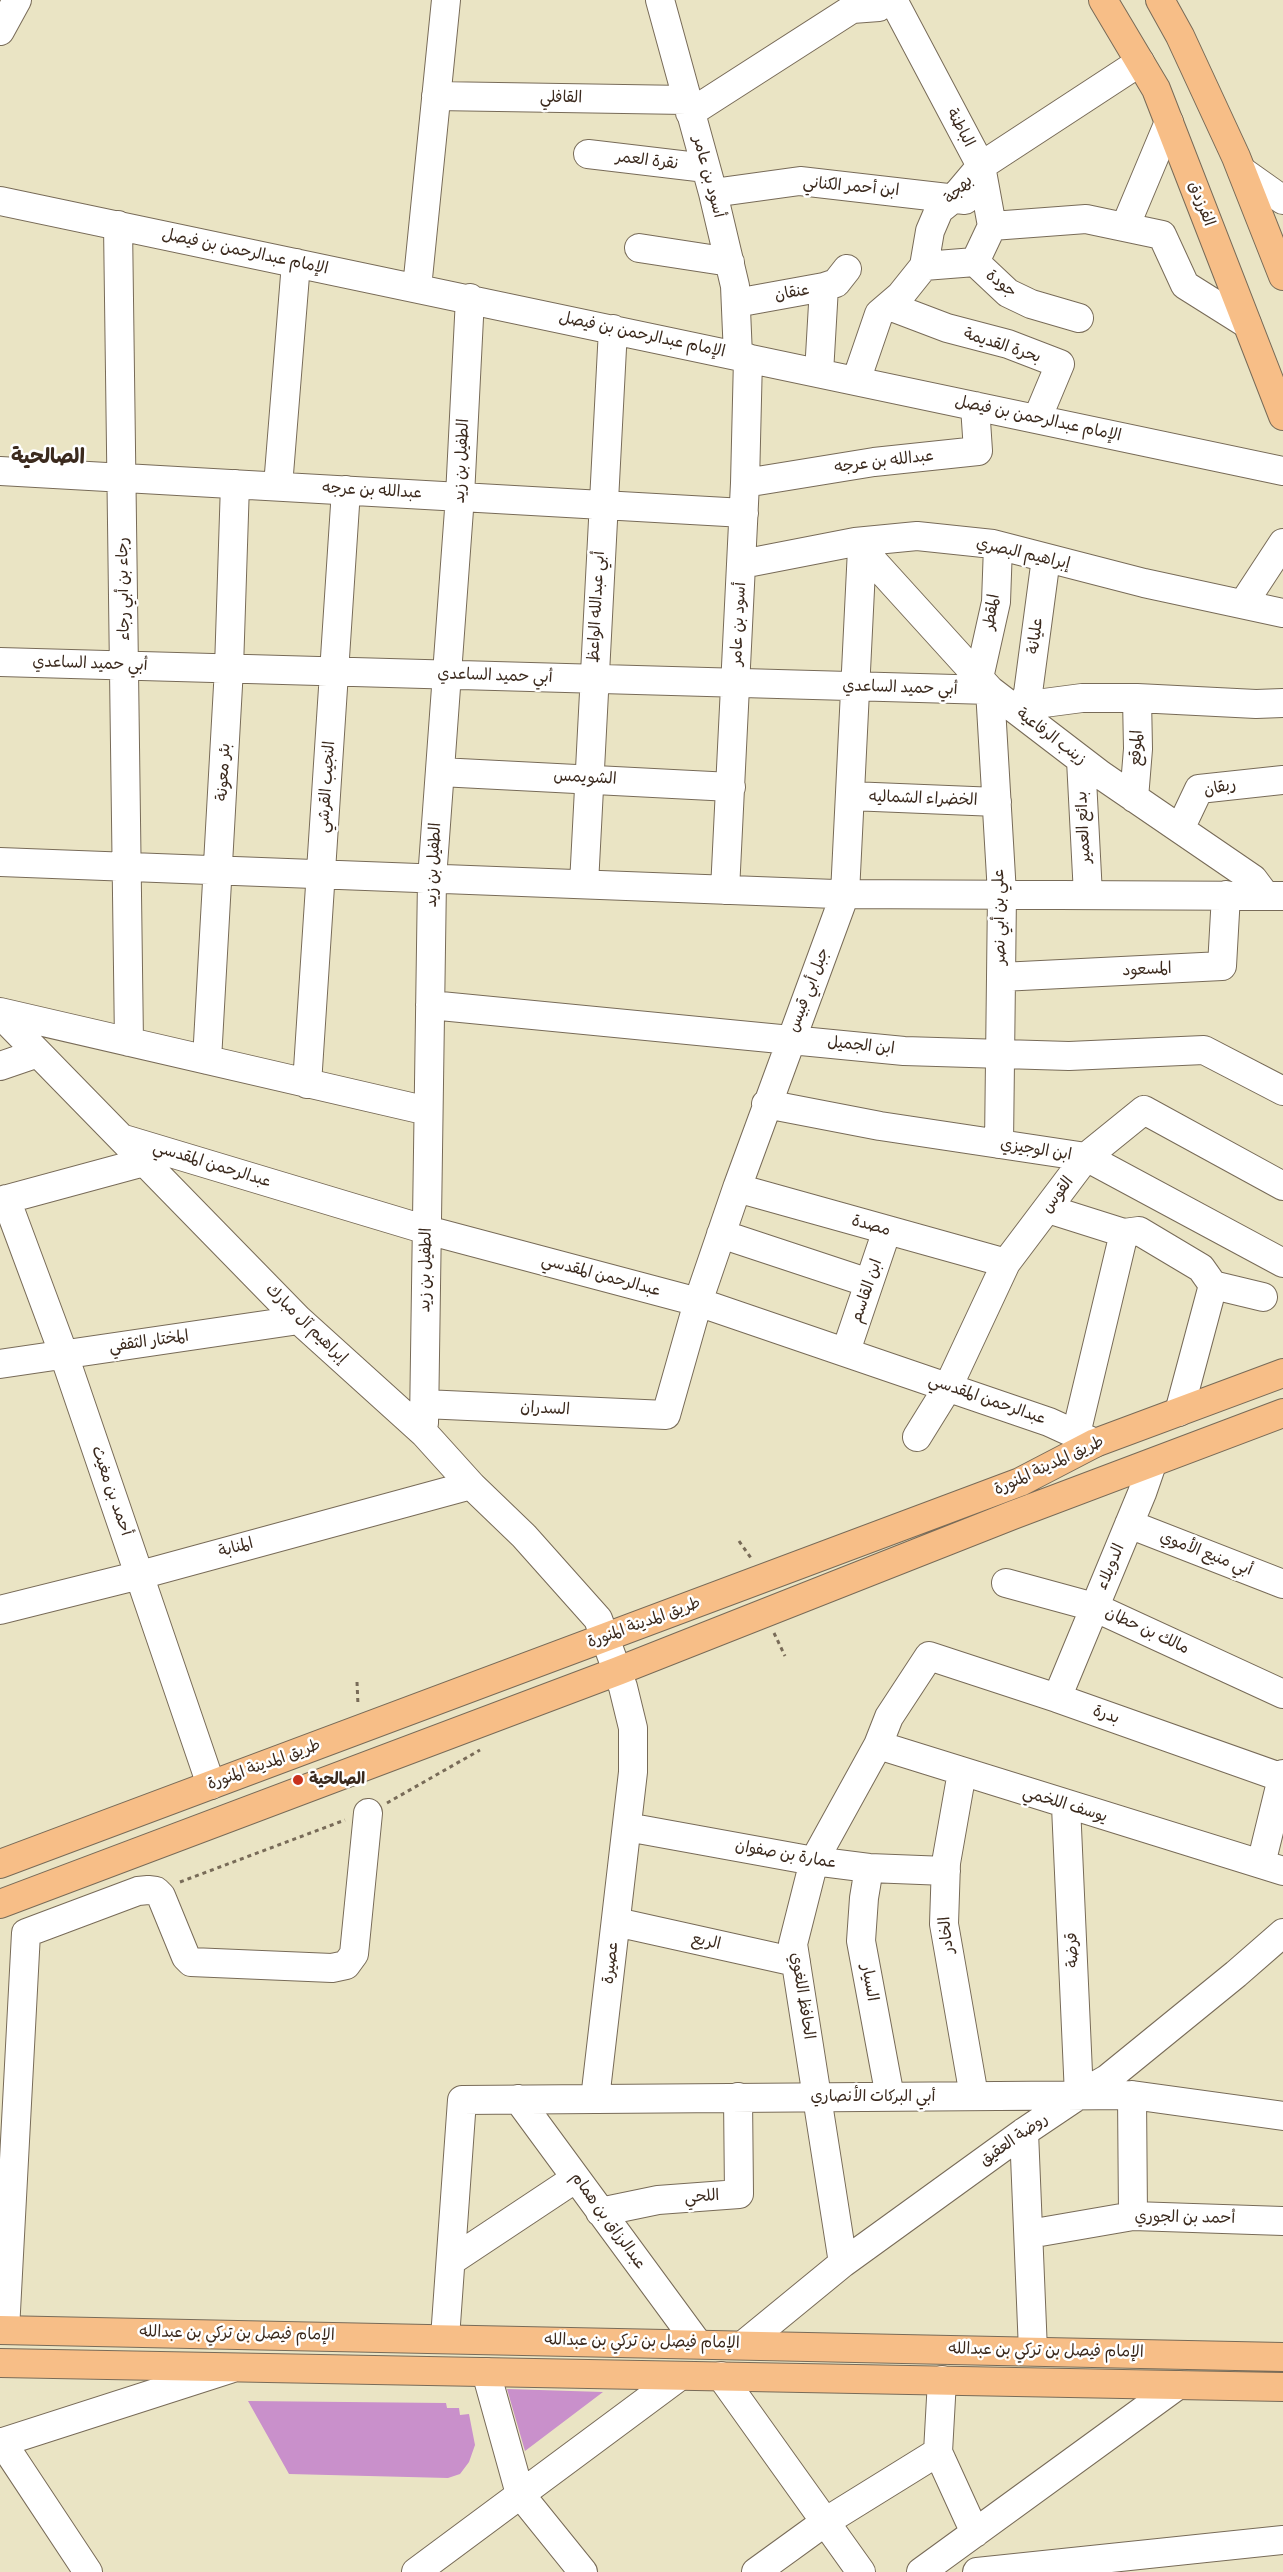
<!DOCTYPE html>
<html>
<head>
<meta charset="utf-8">
<style>
	body { margin:0 }
	canvas { display:block; background:#eae4c4 }
</style>
</head>
<body>
<canvas width="1283" height="2572"></canvas>
<script>
const context = document.querySelector('canvas').getContext('2d');
context.lineJoin = 'round';
function paint(path, color) { context.fillStyle = color; context.fill(path, 'evenodd'); }
const poly = rows => new Path2D(rows.map(r => 'M' + r).join(''));
function stroke(path, color, width, dash) { context.strokeStyle = color; context.lineWidth = width; context.lineCap = dash ? 'butt' : 'round'; context.setLineDash(dash || []); context.stroke(path); }
function write(font, color, halo, rows, align = 'center') {
  context.font = font + ' Itim,"Playpen Sans Arabic",sans-serif'; context.lineWidth = 5; context.setLineDash([]); context.textBaseline = 'middle'; context.strokeStyle = halo; context.fillStyle = color; for (const [text, x, y, turn = 0] of rows) {
    context.save(); context.translate(x, y); context.rotate((+turn || 0) * Math.PI / 180); context.textAlign = isNaN(turn) ? turn : align; if (halo) context.strokeText(text, 0, 0); context.fillText(text, 0, 0); context.restore();
  }
}
const building = poly([
	[507,2389,603,2392,525,2451],
	[248,2401,446,2403,447,2408,459,2408,460,2415,469,2414,475,2445,469,2462,460,2474,448,2478,289,2474]
]);
const path = poly([
	[739,1541,751,1558],
	[774,1633,785,1656],
	[357,1682,358,1705],
	[387,1803,480,1750],
	[180,1882,345,1820]
]);
const minor = poly([
	[660,0,713,193,735,286,738,356],
	[893,0,981,166,992,226,975,262],
	[0,31,17,0],
	[436,96,686,100],
	[690,113,852,9,879,7,887,0],
	[588,154,706,168],
	[1242,171,1283,200],
	[713,193,800,181,965,200],
	[0,201,1283,471],
	[118,225,129,1042],
	[992,226,1086,219,1162,235,1185,285,1247,324],
	[1125,227,1169,122],
	[639,248,730,262],
	[924,266,975,262,1008,293,1031,304,1079,318],
	[824,287,836,283,847,269],
	[417,288,446,0],
	[736,303,824,287,819,373],
	[889,306,947,328,1008,344,1060,364,1037,419],
	[856,381,879,314,900,296,924,266,930,231,939,210,954,198,981,166,1140,62],
	[0,471,744,513],
	[745,483,874,462,978,451,975,406],
	[278,486,296,263],
	[862,549,990,690,1101,775,1253,879,1265,895],
	[742,564,855,542,917,536,993,544,1144,583,1283,613],
	[1243,604,1283,543],
	[0,662,990,690,1002,894,999,1144],
	[979,678,996,602,998,546],
	[1019,712,1044,703,1082,698,1137,698,1256,704,1283,703],
	[1019,712,1028,693,1046,558],
	[1081,760,1088,895],
	[440,772,731,787],
	[850,796,997,802],
	[1134,798,1138,749,1137,698],
	[1180,829,1199,789,1283,780],
	[0,862,835,894,1283,896],
	[584,884,613,329],
	[725,890,745,483,748,358],
	[1001,977,1222,966,1226,895],
	[430,1005,904,1051,1069,1056,1204,1050,1283,1091],
	[0,1012,428,1111],
	[0,1014,299,1320,424,1433,471,1485,524,1536,598,1619,623,1687,633,1728,633,1772,595,2099],
	[207,1060,229,668,235,484],
	[0,1066,38,1053],
	[307,1084,346,490],
	[766,1104,880,1126,1086,1157,1283,1263],
	[124,1139,427,1230,698,1302,1049,1422,1095,1443],
	[737,1188,1006,1263],
	[6,1199,64,1355,211,1785],
	[0,1201,144,1162],
	[1048,1209,1124,1233,1139,1231,1201,1268,1213,1285],
	[721,1234,869,1283],
	[846,1351,887,1230],
	[0,1364,299,1320],
	[424,1404,666,1415,698,1302,737,1188,845,894,862,549],
	[1179,1412,1213,1285,1263,1297],
	[424,1423,432,879,460,496,470,298],
	[1076,1434,1124,1233],
	[917,1437,948,1387,1006,1263,1086,1157,1144,1110,1283,1186],
	[1129,1524,1283,1584],
	[1006,1583,1094,1607,1283,1694],
	[0,1610,140,1575,471,1485],
	[1057,1698,1142,1493,1152,1464],
	[962,1772,946,1863,944,1924,974,2096],
	[1283,1778,1057,1698,929,1656,889,1717,878,1745,1283,1871],
	[1066,1806,1079,2095],
	[627,1827,814,1861,869,1868,946,1871],
	[1261,1864,1283,1774],
	[869,1868,864,1898,861,1941,890,2097],
	[616,1922,796,1962],
	[1132,2095,1133,2216],
	[518,2099,698,2344],
	[1024,2132,1033,2351],
	[600,2212,658,2200,739,2194,738,2097],
	[1029,2234,1133,2216,1283,2221],
	[451,2261,576,2178],
	[843,2263,793,1944,814,1861,878,1745],
	[5,2330,26,1933,138,1891,148,1890,156,1891,161,1896,186,1957,191,1962,332,1968,346,1965,354,1954,368,1813],
	[445,2338,462,2100,1132,2095,1283,2116],
	[743,2345,843,2263,1024,2132,1079,2095,1107,2079,1236,1974,1283,1933],
	[486,2372,520,2494,583,2572],
	[721,2376,861,2572],
	[942,2380,938,2452,975,2533],
	[2,2442,88,2572],
	[0,2443,230,2369],
	[416,2572,680,2376],
	[756,2572,825,2522,938,2452],
	[921,2572,1178,2385],
	[977,2572,1283,2540]
]);
const major = poly([
	[1103,0,1156,89,1283,416],
	[1160,0,1180,36,1236,157,1283,276],
	[0,1864,1020,1482,1095,1443,1283,1373],
	[0,1904,618,1671,1013,1515,1283,1413],
	[0,2330,1283,2357],
	[0,2363,1283,2387]
]);
const markers = [
	[298,1780,6,"#c8321e"]
];
const streetNames = [
	["القافلي",561,98,1],
	["الباطنة",960,128,62],
	["نقرة العمر",647,161,7],
	["أسود بن عامر",708,177,75],
	["ابن أحمر الكناني",851,187,5],
	["بهجة",959,190,-46],
	["الفرزدق",1201,204,69],
	["الإمام عبدالرحمن بن فيصل",245,252,12],
	["جودة",1001,284,38],
	["عنقان",792,293,-10],
	["الإمام عبدالرحمن بن فيصل",642,335,12],
	["بحرة القديمة",1002,346,18],
	["الإمام عبدالرحمن بن فيصل",1038,419,12],
	["الطفيل بن زيد",462,461,-87],
	["عبدالله بن عرجه",884,462,-7],
	["عبدالله بن عرجه",372,491,3],
	["إبراهيم البصري",1023,554,13],
	["رجاء بن أبي رجاء",124,589,-91],
	["أبي عبدالله الواعظ",597,607,-87],
	["المقطر",992,612,-81],
	["أسود بن عامر",739,624,-87],
	["عليانة",1036,636,-83],
	["أبي حميد الساعدي",90,664,2],
	["أبي حميد الساعدي",495,676,2],
	["أبي حميد الساعدي",900,688,2],
	["زينب الرفاعية",1051,737,37],
	["الموقع",1137,748,-88],
	["بئر معونة",224,772,-87],
	["الشويمس",585,778,3],
	["النجيب القرشي",327,787,-86],
	["ربقان",1220,788,-12],
	["الخضراء الشماليه",923,799,2],
	["بدائع العمير",1084,827,-93],
	["الطفيل بن زيد",434,865,-87],
	["علي بن أبي نصر",1000,917,-91],
	["المسعود",1147,970,-3],
	["جبل أبي قبيس",809,990,-69],
	["ابن الجميل",861,1046,6],
	["ابن الوجيزي",1036,1150,9],
	["عبدالرحمن المقدسي",212,1165,17],
	["القوس",1058,1195,-53],
	["مصدة",871,1226,16],
	["الطفيل بن زيد",426,1270,-89],
	["عبدالرحمن المقدسي",601,1276,15],
	["ابن القاسم",867,1291,-71],
	["إبراهيم آل مبارك",306,1324,44],
	["المختار الثقفي",149,1342,-8],
	["عبدالرحمن المقدسي",987,1400,19],
	["السدران",545,1409,3],
	["طريق المدينة المنورة",1049,1466,-25],
	["أحمد بن مغيث",111,1491,71],
	["المنابة",236,1548,-15],
	["أبي منيع الأموي",1206,1554,21],
	["الدويلاء",1111,1567,-67],
	["طريق المدينة المنورة",644,1623,-20],
	["مالك بن حطان",1147,1631,25],
	["بدرة",1106,1715,19],
	["طريق المدينة المنورة",264,1765,-20],
	["يوسف اللخمي",1065,1805,17],
	["عمارة بن صفوان",786,1855,10],
	["الخادر",947,1935,-96],
	["الريع",706,1942,12],
	["قرضة",1073,1950,-92],
	["عصيرة",611,1963,-83],
	["السيار",869,1983,80],
	["الحافظ اللغوي",802,1996,81],
	["أبي البركات الأنصاري",873,2097],
	["روضة العقيق",1014,2140,-35],
	["اللحي",702,2197,-4],
	["أحمد بن الجوري",1185,2218,1],
	["عبدالرزاق بن همام",608,2221,54],
	["الإمام فيصل بن تركي بن عبدالله",237,2334,1],
	["الإمام فيصل بن تركي بن عبدالله",642,2342,1],
	["الإمام فيصل بن تركي بن عبدالله",1046,2351,1]
];
const poiNames = [
	["الصالحية",309,1780]
];
const districtNames = [
	["الصالحية",48,458]
];
paint(building, '#c990cb');
stroke(minor, '#786b58', 30);
stroke(major, '#786b58', 30);
stroke(path, '#786b58', 3, [4, 4]);
stroke(minor, '#fff', 28);
stroke(major, '#f7be87', 28);
for (const [x, y, r, color] of markers) { const dot = new Path2D(); dot.arc(x, y, r, 0, 2 * Math.PI); context.fillStyle = color; context.fill(dot); stroke(dot, '#fff', 2); }
write('16px', '#3b2a1e', '#fff', streetNames);
write('bold 16px', '#3b2a1e', '#fff', poiNames, 'left');
write('bold 21px', '#3b2a1e', '#fff', districtNames);
</script>
</body>
</html>
